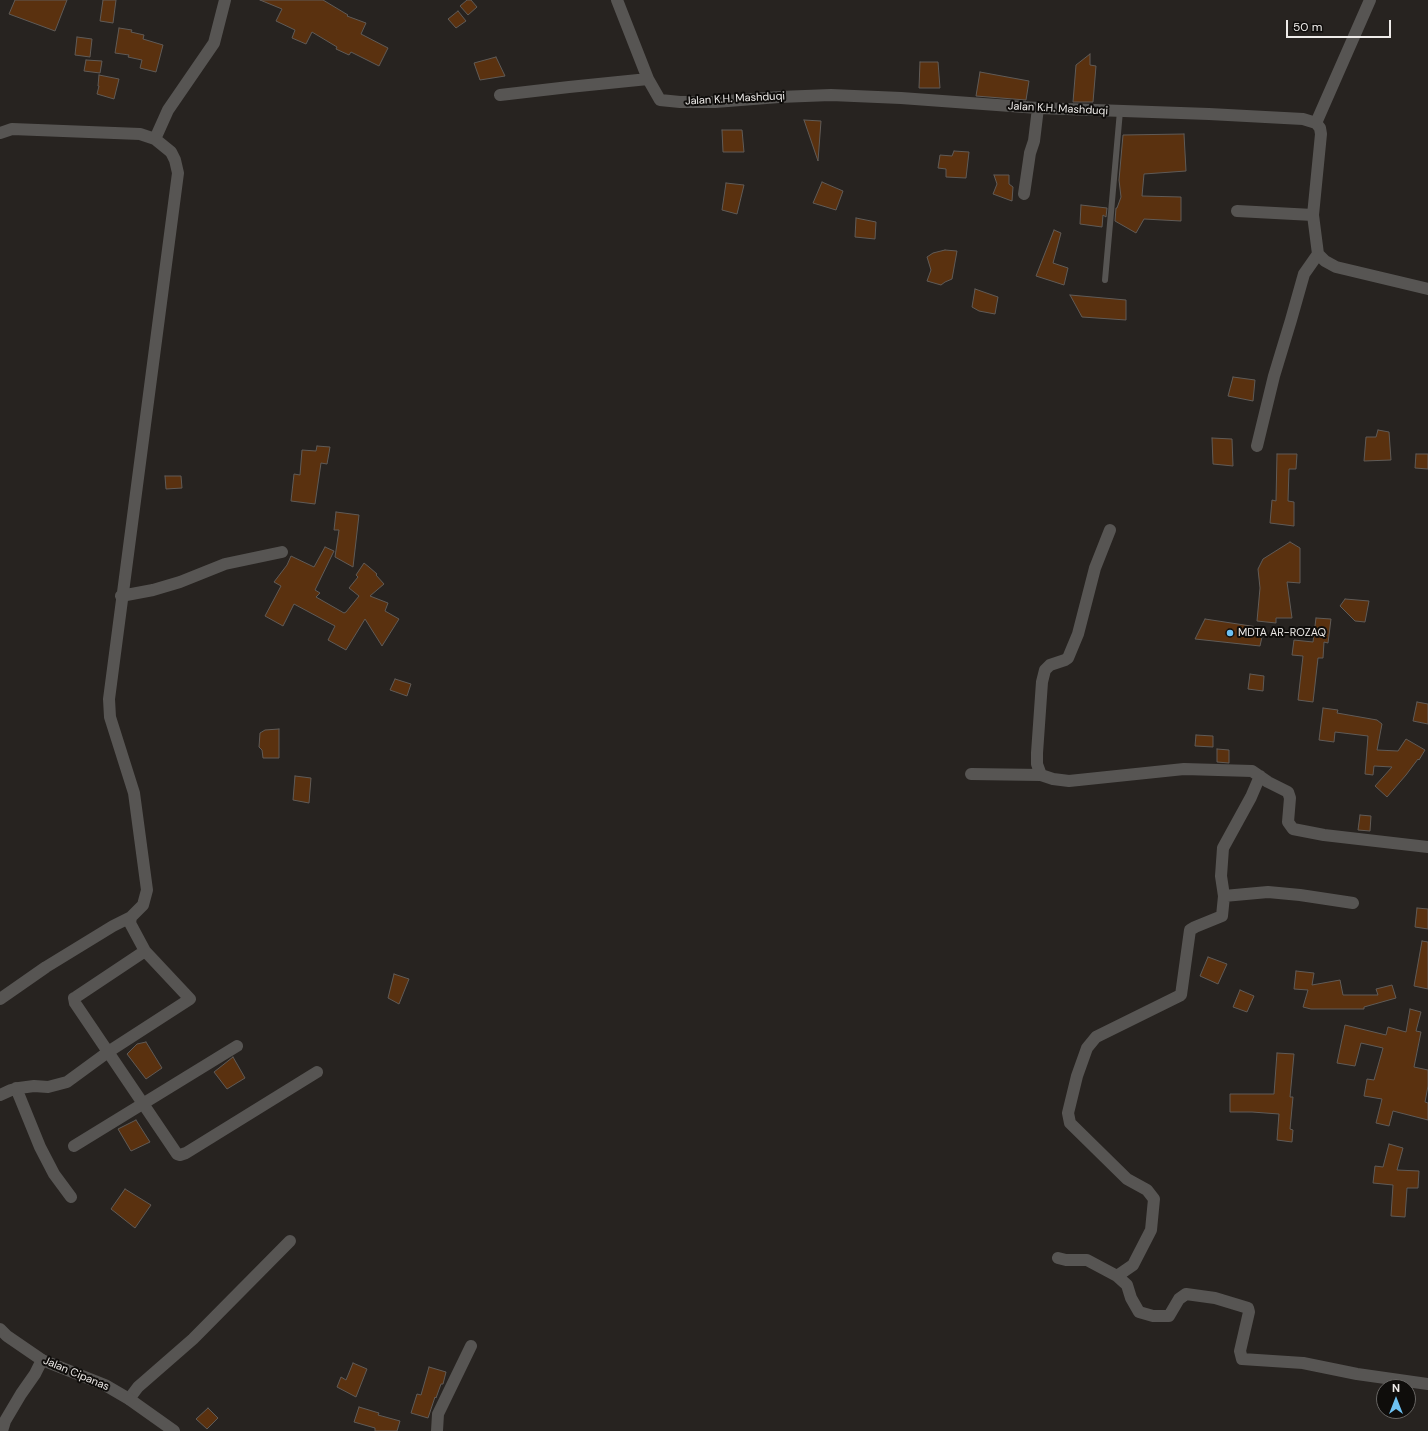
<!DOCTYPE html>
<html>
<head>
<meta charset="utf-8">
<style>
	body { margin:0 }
	#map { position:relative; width:1428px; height:1431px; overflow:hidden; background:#272320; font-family:"DM Sans",sans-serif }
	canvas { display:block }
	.north { position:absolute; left:1376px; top:1379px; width:40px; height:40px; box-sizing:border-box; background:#0f0d0b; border:1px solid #686664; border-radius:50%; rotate:0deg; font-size:11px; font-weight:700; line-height:16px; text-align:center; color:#eeebe9 }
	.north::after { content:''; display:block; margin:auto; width:14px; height:18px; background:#6ec2f3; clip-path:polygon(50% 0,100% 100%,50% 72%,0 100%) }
	.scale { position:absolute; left:1286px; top:20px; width:105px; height:18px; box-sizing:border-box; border:2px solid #eeebe9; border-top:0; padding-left:5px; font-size:12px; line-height:14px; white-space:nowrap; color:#eeebe9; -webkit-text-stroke:3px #0f0d0b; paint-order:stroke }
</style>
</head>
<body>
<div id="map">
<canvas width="1428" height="1431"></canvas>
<div class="north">N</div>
<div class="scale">50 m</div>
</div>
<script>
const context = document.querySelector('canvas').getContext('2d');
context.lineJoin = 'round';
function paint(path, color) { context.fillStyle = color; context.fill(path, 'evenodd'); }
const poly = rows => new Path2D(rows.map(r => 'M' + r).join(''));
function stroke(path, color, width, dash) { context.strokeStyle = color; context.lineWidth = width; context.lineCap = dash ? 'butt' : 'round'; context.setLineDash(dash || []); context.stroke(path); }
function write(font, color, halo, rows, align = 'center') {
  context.font = font + ' "DM Sans",sans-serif'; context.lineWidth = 4; context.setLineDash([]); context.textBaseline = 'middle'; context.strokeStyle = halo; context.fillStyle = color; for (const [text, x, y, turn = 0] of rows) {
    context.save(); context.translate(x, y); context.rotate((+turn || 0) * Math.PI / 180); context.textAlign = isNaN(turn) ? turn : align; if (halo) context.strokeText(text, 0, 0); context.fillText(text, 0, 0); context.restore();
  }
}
const building = poly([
	[15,0,67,0,55,31,9,14,15,0],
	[103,0,116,0,113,23,100,21,103,0],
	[260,0,323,0,348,15,347,16,366,23,361,34,388,48,379,66,351,52,349,55,336,49,337,47,312,32,306,44,292,38,295,30,276,21,282,9,260,0],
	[467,0,471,0,477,7,468,15,460,6,467,0],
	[458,11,466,21,456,28,448,19,458,11],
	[119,28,132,30,131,32,144,35,143,39,163,45,156,72,140,68,142,60,128,57,129,55,115,53,119,28],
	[77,37,92,39,90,57,75,55,77,37],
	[1090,54,1090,65,1096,66,1093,102,1073,102,1076,65,1090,54],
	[496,57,505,76,480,80,474,63,496,57],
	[86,60,102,61,100,73,84,71,86,60],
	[920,62,938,62,940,88,919,88,920,62],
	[980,72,1029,81,1026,100,976,96,980,72],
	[99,75,119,79,114,99,97,94,99,86,98,86,99,75],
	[804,120,821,121,818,161,804,120],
	[722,130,742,130,744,152,723,152,722,130],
	[1184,134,1186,171,1144,174,1142,196,1181,197,1181,221,1144,219,1136,233,1115,221,1116,208,1117,208,1121,197,1119,180,1123,135,1184,134],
	[954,151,969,152,966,178,946,177,946,169,938,168,940,155,952,156,954,151],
	[994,175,1009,175,1009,184,1013,187,1012,201,993,194,997,184,994,175],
	[822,182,843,191,836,210,813,203,822,182],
	[726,183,744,185,737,214,722,210,726,183],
	[1081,205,1107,208,1106,217,1103,215,1102,227,1080,224,1081,205],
	[856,218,876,222,875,239,855,237,856,218],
	[1054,230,1061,233,1053,263,1068,268,1064,285,1036,276,1054,230],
	[945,250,957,251,952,279,945,282,941,285,927,281,931,270,927,257,933,253,945,250],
	[975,289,998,297,995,314,979,311,972,307,975,289],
	[1070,295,1126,300,1126,320,1082,317,1070,295],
	[1233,377,1255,380,1253,401,1228,396,1233,377],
	[1378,430,1389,432,1391,460,1364,461,1366,437,1376,437,1378,430],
	[1212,438,1232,439,1233,466,1213,464,1212,438],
	[317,446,330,447,327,464,321,463,315,504,291,501,294,474,300,475,302,450,316,451,317,446],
	[1277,454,1297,454,1296,469,1289,469,1288,501,1294,502,1294,526,1270,523,1272,500,1276,501,1277,454],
	[1416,454,1428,454,1428,469,1415,468,1416,454],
	[165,476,181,476,182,488,166,489,165,476],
	[336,512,359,515,353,567,335,557,339,530,334,530,336,512],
	[1290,542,1300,548,1300,583,1287,582,1292,618,1276,618,1276,623,1257,621,1260,588,1258,569,1263,559,1290,542],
	[325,547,334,551,315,590,320,593,316,597,344,613,346,612,359,596,349,588,358,577,356,575,364,563,369,567,377,574,376,575,384,584,370,596,388,603,385,611,399,619,382,646,365,619,346,650,328,640,335,626,294,604,283,626,265,616,281,586,274,582,287,565,291,556,314,567,325,547],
	[1345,599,1369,601,1365,622,1355,621,1340,606,1345,599],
	[1316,618,1331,619,1328,643,1324,642,1323,658,1318,658,1313,702,1298,700,1303,656,1292,655,1294,640,1313,642,1316,618],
	[1205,619,1264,628,1260,646,1195,639,1205,619],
	[1250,674,1264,676,1263,691,1248,689,1250,674],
	[395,679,411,684,407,696,390,690,395,679],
	[1417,702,1428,704,1428,724,1413,721,1417,702],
	[1323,708,1338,710,1337,713,1377,720,1382,724,1377,750,1398,751,1406,739,1425,750,1419,760,1418,759,1406,775,1387,797,1375,786,1392,767,1374,766,1373,775,1365,774,1368,736,1335,732,1334,742,1319,740,1323,708],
	[279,729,279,758,263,758,262,750,259,747,260,733,265,730,279,729],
	[1196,735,1213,736,1213,747,1195,746,1196,735],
	[1217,749,1229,750,1229,763,1217,762,1217,749],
	[295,776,311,778,309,803,293,800,295,776],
	[1360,815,1371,816,1370,831,1358,830,1360,815],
	[1417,908,1428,909,1428,929,1415,927,1417,908],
	[1422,941,1428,942,1428,989,1414,986,1422,941],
	[1208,957,1227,964,1218,984,1200,976,1208,957],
	[1296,971,1314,973,1312,985,1340,980,1343,995,1378,995,1376,989,1392,985,1396,998,1364,1007,1364,1009,1311,1009,1303,1007,1308,990,1294,989,1296,971],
	[394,974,409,979,399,1004,388,998,394,974],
	[1240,990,1254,996,1247,1012,1233,1007,1240,990],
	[1410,1009,1421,1012,1416,1031,1421,1032,1414,1067,1428,1070,1428,1086,1425,1102,1428,1103,1428,1120,1393,1111,1389,1126,1376,1123,1382,1099,1364,1096,1367,1079,1374,1080,1383,1048,1361,1043,1355,1066,1337,1063,1345,1025,1386,1035,1388,1027,1406,1032,1410,1009],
	[146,1042,162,1068,146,1079,127,1054,137,1044,146,1042],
	[1277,1053,1294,1054,1290,1097,1293,1097,1290,1129,1293,1130,1292,1142,1277,1140,1279,1114,1252,1112,1230,1112,1230,1094,1274,1094,1277,1053],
	[233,1057,245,1078,227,1089,214,1072,233,1057],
	[136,1120,150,1142,131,1151,118,1129,136,1120],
	[1389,1144,1403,1148,1397,1170,1419,1171,1418,1188,1407,1188,1405,1217,1391,1216,1393,1185,1373,1183,1375,1166,1383,1167,1389,1144],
	[125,1189,151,1205,135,1228,111,1209,125,1189],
	[353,1363,367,1369,356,1397,337,1387,341,1377,346,1380,353,1363],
	[429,1367,446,1372,443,1384,441,1384,436,1398,435,1397,428,1418,411,1413,417,1394,421,1395,429,1367],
	[359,1407,379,1413,378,1415,400,1421,397,1431,375,1431,375,1428,354,1422,359,1407],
	[208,1408,218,1418,207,1429,196,1419,208,1408]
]);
const service = poly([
	[1105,280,1120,111]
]);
const minor = poly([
	[617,0,648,79,660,100,680,102,715,102,779,97,831,95,901,98,1038,108,1209,114,1303,119,1316,123,1320,128,1321,134,1313,215,1318,254,1325,261,1336,267,1428,289],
	[500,95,569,87,648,79],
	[1316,123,1370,0],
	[0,133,12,129,140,134,155,139,171,152,175,160,178,173,109,699,110,717,134,793,147,890,143,905,131,917,130,923,145,951,76,997,74,998,75,1003,177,1154,180,1155,186,1153,317,1072],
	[155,139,168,110,214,43,225,0],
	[1024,194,1030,153,1034,141,1038,108],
	[1237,211,1313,215],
	[1257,446,1274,376,1291,320,1304,274,1318,254],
	[1110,530,1095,568,1078,634,1068,658,1065,660,1050,665,1045,670,1042,682,1037,753,1037,764,1041,775,1053,779,1069,781,1184,769,1252,771,1268,782,1288,792,1290,798,1288,822,1293,829,1324,835,1428,847],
	[121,596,153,590,180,582,225,564,282,552],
	[971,774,1041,775],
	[1224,896,1268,892,1300,895,1353,903],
	[0,999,46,967,113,926,131,917],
	[16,1088,40,1147,54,1174,71,1197],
	[0,1095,11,1090,19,1088,34,1086,48,1087,67,1082,108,1052,190,999,145,951],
	[74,1146,237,1046],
	[1058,1258,1066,1260,1087,1260,1117,1276,1127,1285,1131,1298,1139,1312,1153,1316,1169,1316,1179,1299,1186,1294,1215,1298,1248,1308,1249,1312,1240,1351,1242,1359,1303,1363,1357,1374,1428,1384],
	[1117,1276,1133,1265,1151,1230,1154,1199,1147,1190,1127,1179,1070,1123,1068,1113,1077,1076,1087,1048,1096,1037,1181,995,1190,930,1195,927,1222,916,1224,896,1221,876,1223,848,1251,797,1260,776],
	[129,1399,138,1387,193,1339,290,1241],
	[2,1431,5,1421,21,1394,35,1374,42,1360],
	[437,1431,438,1414,471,1346]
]);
const tertiary = poly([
	[0,1329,7,1336,42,1360,105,1385,129,1399,174,1431]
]);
const markers = [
	[1230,633,4,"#6ec2f3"]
];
const streetNames = [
	["Jalan K.H. Mashduqi",735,99,-3],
	["Jalan K.H. Mashduqi",1058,109,3],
	["Jalan Cipanas",76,1374,23]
];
const poiNames = [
	["MDTA AR-ROZAQ",1238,633]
];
paint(building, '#5a310f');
stroke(building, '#605b57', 1);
stroke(service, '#575553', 6);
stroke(minor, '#575553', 12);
stroke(tertiary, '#575553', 12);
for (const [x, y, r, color] of markers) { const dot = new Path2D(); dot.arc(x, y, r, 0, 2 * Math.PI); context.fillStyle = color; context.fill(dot); stroke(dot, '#0f0d0b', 1.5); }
write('11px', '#eeebe9', '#0f0d0b', streetNames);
write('11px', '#eeebe9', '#0f0d0b', poiNames, 'left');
</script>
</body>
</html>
